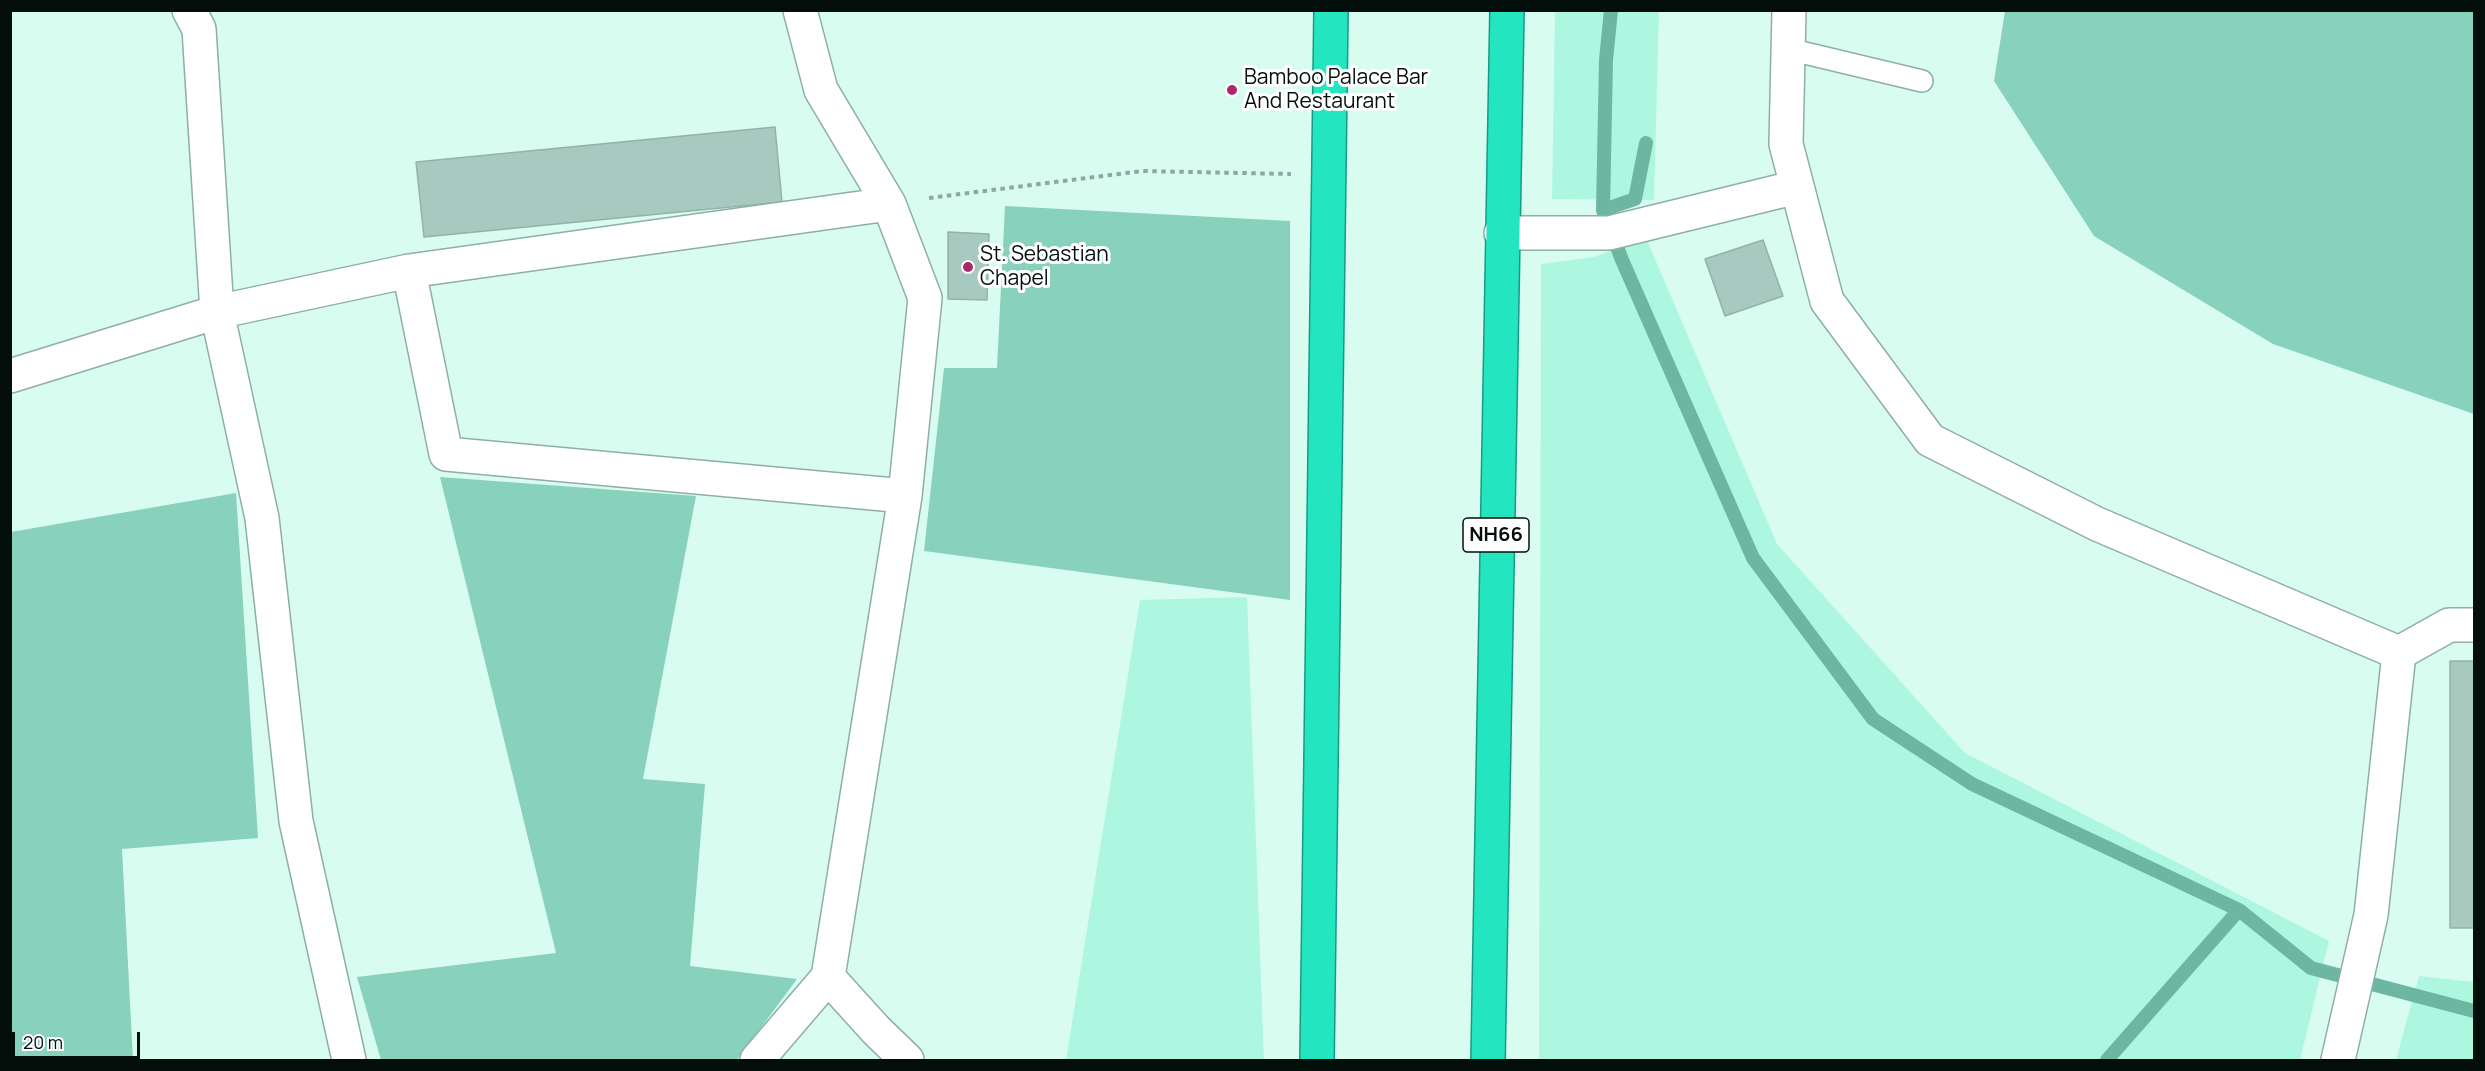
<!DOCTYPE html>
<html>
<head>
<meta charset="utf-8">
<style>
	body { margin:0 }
	#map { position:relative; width:2485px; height:1071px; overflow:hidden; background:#d9fcf1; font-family:Manrope,sans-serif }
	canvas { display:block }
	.frame { position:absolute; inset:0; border:12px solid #040f0c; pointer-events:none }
	.scale { position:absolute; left:12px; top:1032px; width:128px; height:27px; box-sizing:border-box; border:3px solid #040f0c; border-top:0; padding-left:8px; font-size:18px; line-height:21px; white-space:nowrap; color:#040f0c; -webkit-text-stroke:4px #fff; paint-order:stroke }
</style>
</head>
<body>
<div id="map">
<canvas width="2485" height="1071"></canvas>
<div class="frame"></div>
<div class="scale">20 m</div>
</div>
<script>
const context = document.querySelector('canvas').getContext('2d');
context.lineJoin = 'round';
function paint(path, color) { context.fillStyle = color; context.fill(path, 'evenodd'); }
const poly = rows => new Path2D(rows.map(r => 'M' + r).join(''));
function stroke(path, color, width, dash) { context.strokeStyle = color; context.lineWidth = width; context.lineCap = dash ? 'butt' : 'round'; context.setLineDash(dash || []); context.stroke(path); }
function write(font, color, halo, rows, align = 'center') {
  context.font = font + ' Manrope,sans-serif'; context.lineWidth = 6; context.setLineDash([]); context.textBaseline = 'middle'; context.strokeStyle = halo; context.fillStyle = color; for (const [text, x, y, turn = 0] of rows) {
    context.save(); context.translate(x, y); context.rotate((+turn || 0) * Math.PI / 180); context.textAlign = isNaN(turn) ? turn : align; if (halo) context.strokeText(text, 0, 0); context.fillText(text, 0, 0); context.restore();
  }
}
const green = poly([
	[1555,11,1659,11,1654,200,1552,199],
	[1646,238,1777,544,1965,753,2329,941,2300,1060,1539,1060,1541,264,1594,257],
	[1247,597,1264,1060,1066,1060,1140,600],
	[2419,976,2474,982,2474,1060,2396,1060]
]);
const forest = poly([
	[2005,11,2474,11,2474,414,2273,344,2094,236,1994,81],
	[1005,206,1290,221,1290,600,924,551,944,368,997,368],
	[440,477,696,496,643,779,705,784,690,966,797,979,737,1060,381,1060,357,977,556,953],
	[236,493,258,838,122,849,133,1060,11,1060,11,532]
]);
const stream = poly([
	[1611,10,1606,60,1603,210,1622,260,1753,558,1873,719,1972,784,2239,910,2311,968,2474,1011],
	[1603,210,1635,199,1646,143],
	[2107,1060,2239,910]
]);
const building = poly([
	[775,127,782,202,424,237,416,162,775,127],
	[948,232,989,234,987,300,948,299,948,232],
	[1763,240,1783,296,1725,316,1705,259,1763,240],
	[2450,661,2474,661,2474,928,2450,928,2450,661]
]);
const path = poly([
	[929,198,1142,171,1291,174]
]);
const lane = poly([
	[1788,49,1922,81]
]);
const street = poly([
	[189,10,199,29,217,312,262,518,296,821,349,1060],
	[1789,10,1786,144,1827,301,1930,440,2097,524,2399,653],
	[1501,233,1609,233,1797,187],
	[409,271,446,454,905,496],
	[10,376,217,312,409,271,889,204],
	[828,977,876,1030,907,1060],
	[757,1060,828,977,905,496,925,298,889,204,821,90,800,10],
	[2338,1060,2371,915,2399,653,2449,625,2474,625]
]);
const highway = poly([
	[1317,1060,1331,10],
	[1488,1060,1507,10]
]);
const markers = [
	[1232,90,6,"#ad276d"],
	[968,267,6,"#ad276d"]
];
const shields = [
	[1496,535,66]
];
const shieldNames = [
	["NH66",1496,535]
];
const poiNames = [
	["Bamboo Palace Bar",1244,78],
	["And Restaurant",1244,102],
	["St. Sebastian",980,255],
	["Chapel",980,279]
];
paint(green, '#adf7e1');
paint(forest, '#88d1bc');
stroke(stream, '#6db6a2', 14);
paint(building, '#a8c9bf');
stroke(building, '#92b3a8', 1.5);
stroke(lane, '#8eafa4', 24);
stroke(street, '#8eafa4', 36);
stroke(highway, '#189b81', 36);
stroke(path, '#8da8a0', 4, [4.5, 4.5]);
stroke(lane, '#fff', 21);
stroke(street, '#fff', 33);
stroke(highway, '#23e6c0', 33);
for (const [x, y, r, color] of markers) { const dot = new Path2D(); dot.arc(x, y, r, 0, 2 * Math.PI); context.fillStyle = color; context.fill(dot); stroke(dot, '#fff', 2); }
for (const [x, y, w] of shields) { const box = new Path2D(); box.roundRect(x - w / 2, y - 17, w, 34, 4.5); context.fillStyle = '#fff'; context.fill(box); stroke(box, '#040f0c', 1.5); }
write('bold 20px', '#040f0c', null, shieldNames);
write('21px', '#040f0c', '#fff', poiNames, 'left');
</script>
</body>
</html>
